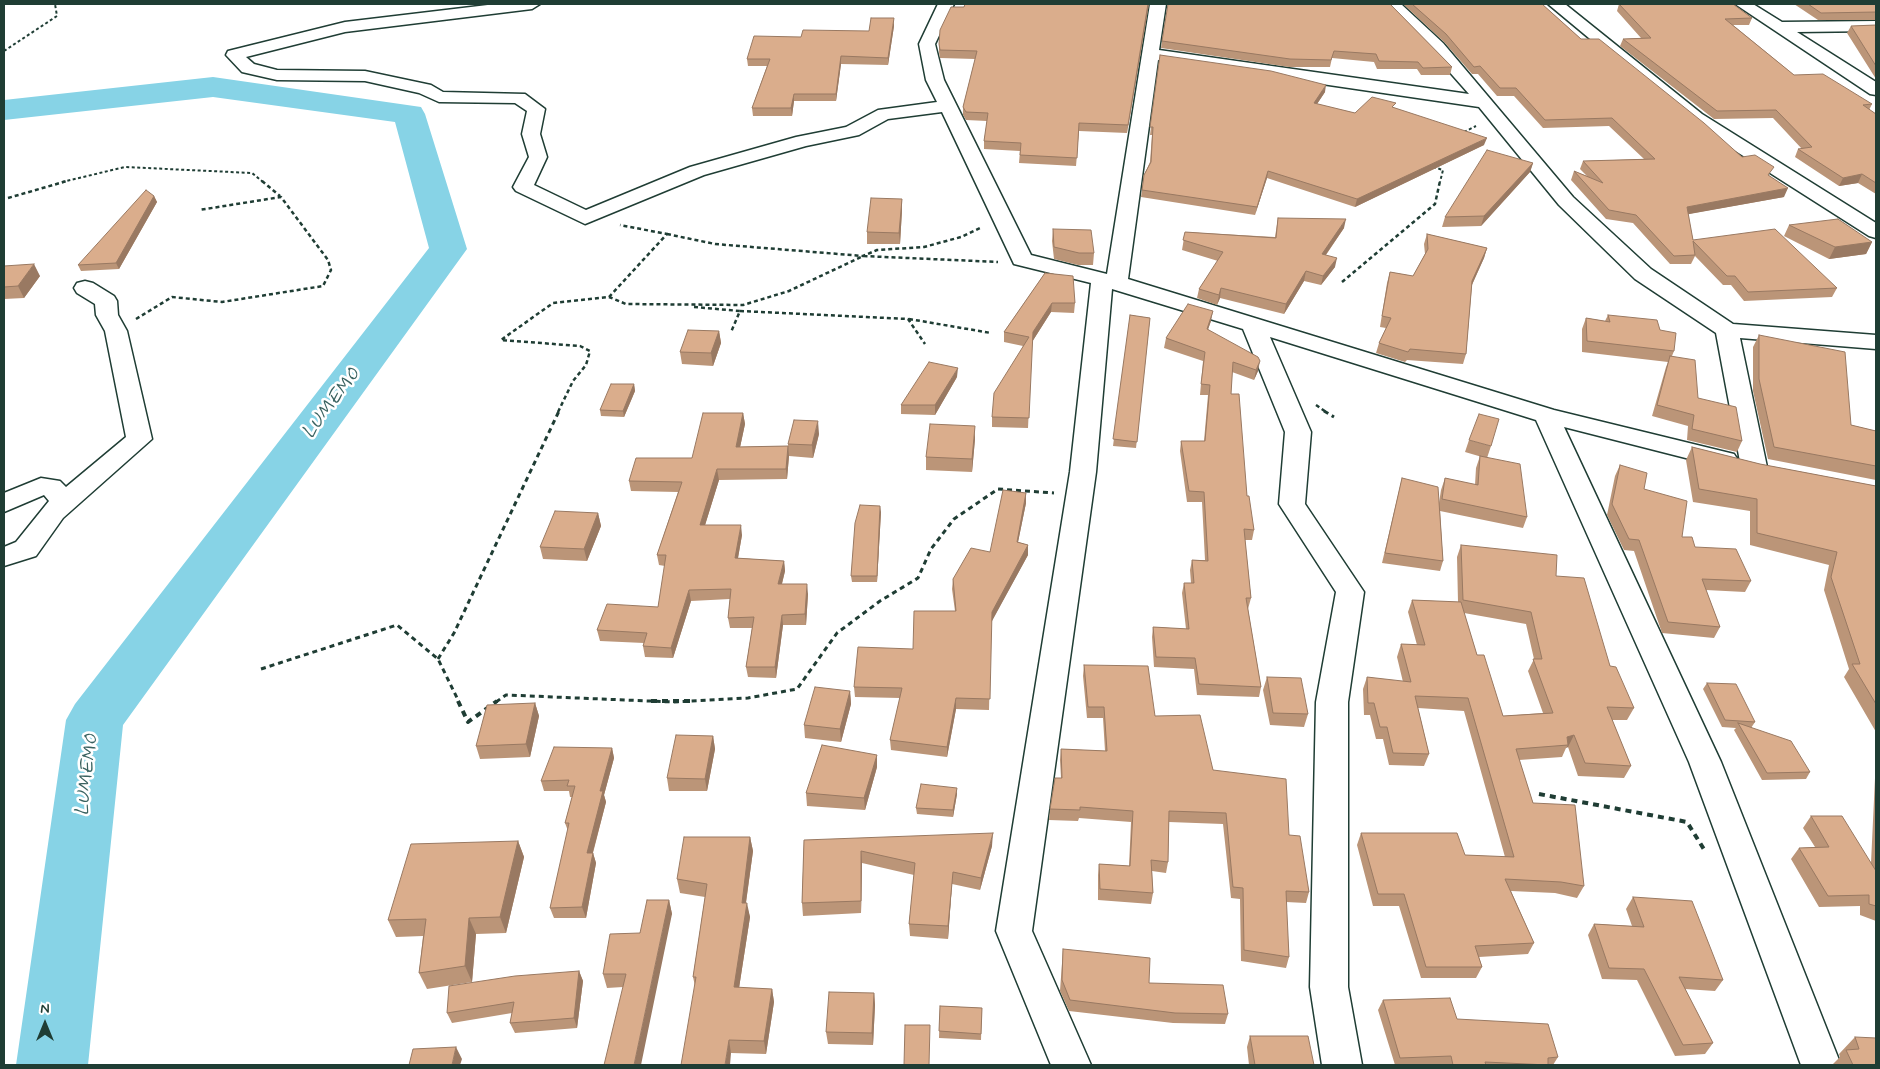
<!DOCTYPE html>
<html>
<head>
<meta charset="utf-8">
<style>
	body { margin:0 }
	#map { position:relative; width:1880px; height:1069px; overflow:hidden; background:#fff; font-family:Mynerve,sans-serif }
	canvas { display:block }
	.frame { position:absolute; inset:0; border:5px solid #1f3d34; pointer-events:none }
	.north { position:absolute; left:20px; top:999px; width:50px; height:50px; -webkit-text-stroke:4px #fff; paint-order:stroke; rotate:0deg; font-size:14px; font-weight:700; line-height:20px; text-align:center; color:#1f3d34 }
	.north::after { content:''; display:block; margin:auto; width:18px; height:22px; background:#1f3d34; clip-path:polygon(50% 0,100% 100%,50% 72%,0 100%) }
</style>
</head>
<body>
<div id="map">
<canvas width="1880" height="1069"></canvas>
<div class="frame"></div>
<div class="north">N</div>
</div>
<script>
const context = document.querySelector('canvas').getContext('2d');
context.lineJoin = 'round';
const poly = rows => new Path2D(rows.map(r => 'M' + r).join(''));
function paint(path, color) { context.fillStyle = color; context.fill(path, 'evenodd'); }
function stroke(path, color, width, dash) { context.strokeStyle = color; context.lineWidth = width; context.lineCap = dash ? 'butt' : 'round'; context.setLineDash(dash || []); context.stroke(path); }
function write(font, color, halo, rows, align = 'center') {
  context.font = font + ' Mynerve,sans-serif'; context.lineWidth = 5; context.setLineDash([]); context.textBaseline = 'middle'; context.strokeStyle = halo; context.fillStyle = color; for (const [text, x, y, turn = 0] of rows) {
    context.save(); context.translate(x, y); context.rotate((+turn || 0) * Math.PI / 180); context.textAlign = isNaN(turn) ? turn : align; if (halo) context.strokeText(text, 0, 0); context.fillText(text, 0, 0); context.restore();
  }
}
const river = poly([
	[213,77,421,107,425,114,467,249,123,725,88,1065,16,1065,66,720,75,704,429,248,395,122,213,97,4,120,4,100,213,77]
]);
const pathFar3 = poly([
	[4,51,57,16,55,4],
	[1464,132,1476,126],
	[1433,167,1443,170,1440,182],
	[62,182,125,167,252,173,263,182]
]);
const pathFar2 = poly([
	[262,181,280,196],
	[8,198,67,181],
	[667,234,715,244,863,256,877,250,924,247,961,237,982,227],
	[1342,282,1435,204,1440,181],
	[609,297,667,234,620,225],
	[694,307,740,311,731,332],
	[740,311,908,319,925,344],
	[136,319,172,297,222,302,323,286,331,270,328,260,281,197,199,210],
	[909,319,991,333],
	[1316,405,1326,412],
	[558,412,573,381,586,365,590,351,580,346,501,340,553,303,609,297,626,304,743,305,789,291,863,256,998,262]
]);
const pathFar1 = poly([
	[1324,411,1334,417],
	[438,659,454,633,559,411],
	[261,669,397,625,438,659,459,702],
	[496,702,506,695,673,702,748,698,797,689,837,633,880,601,918,578,931,549,954,519,998,489,1054,493]
]);
const path = poly([
	[458,701,468,722,497,701],
	[651,701,690,701],
	[1539,794,1687,822,1705,851]
]);
const minor = poly([
	[496,4,540,4,532,9,345,32,246,57,254,64,277,70,365,71,431,85,443,92,525,94,545,109,540,134,547,157,534,185,586,210,690,167,796,137,846,127,878,110,937,102,926,80,919,44,938,4,954,4,935,44,944,80,1031,255,1107,274,1150,4,1166,4,1159,50,1469,94,1431,51,1384,4,1401,4,1443,43,1573,197,1651,269,1733,324,1876,335,1876,349,1740,338,1767,467,1763,473,1754,475,1745,473,1741,467,1716,333,1635,279,1559,205,1479,107,1158,60,1128,279,1554,410,1734,454,1738,460,1734,466,1725,468,1564,427,1721,762,1841,1065,1801,1065,1689,762,1536,420,1270,337,1311,432,1305,504,1364,592,1348,702,1348,987,1362,1065,1322,1065,1310,987,1316,702,1336,592,1279,504,1285,432,1243,329,1112,289,1096,472,1032,931,1091,1065,1051,1065,996,931,1070,472,1091,283,1014,264,942,112,888,119,859,135,806,146,704,175,585,224,516,191,513,187,529,157,522,134,527,111,515,103,439,102,419,93,365,81,277,80,242,72,226,55,228,51,345,22,496,4],
	[1548,4,1565,4,1702,114,1876,223,1876,238,1869,236,1690,122,1548,4],
	[1735,4,1753,4,1782,22,1876,21,1876,31,1797,32,1876,82,1876,95,1870,94,1735,4],
	[85,281,93,283,114,296,117,301,118,315,127,331,152,439,63,518,36,556,4,566,4,547,16,542,49,501,44,495,4,512,4,493,41,478,60,481,66,487,126,437,105,331,96,315,95,304,77,293,74,288,77,283,85,281]
]);
const wall = poly([
	[965,4,1149,4,1127,133,1079,131,1076,166,1019,163,1020,151,984,149,984,141,987,121,966,120,963,115,963,107,975,59,940,58,939,52,939,44,964,7],
	[1390,4,1452,67,1450,75,1421,75,1417,69,1377,69,1374,62,1332,58,1330,67,1289,67,1161,48,1162,41],
	[1403,4,1542,4,1581,39,1742,157,1770,176,1784,197,1688,214,1693,240,1837,288,1832,297,1744,301,1731,285,1723,285,1695,256,1691,264,1670,264,1633,223,1606,219,1571,180,1574,171,1587,176,1580,169,1583,161,1644,159,1609,126,1543,128,1514,96,1497,96,1478,74,1472,74,1444,42],
	[1619,4,1733,4,1752,18,1749,25,1733,25,1794,75,1872,104,1869,110,1876,114,1876,194,1858,183,1839,186,1795,157,1798,149,1802,149,1773,118,1714,119,1620,46,1623,39,1641,38,1617,11],
	[1794,4,1876,4,1876,20,1818,20],
	[1876,25,1876,79,1847,33,1851,26],
	[894,26,888,65,841,64,836,101,794,101,792,116,753,116,752,108,767,66,748,66,747,59,801,37,869,31],
	[1160,55,1325,92,1317,104,1355,113,1395,108,1484,145,1355,207,1267,178,1255,215,1141,197,1144,175,1150,162,1152,135,1150,135],
	[1533,163,1530,172,1481,226,1442,227,1445,217],
	[154,196,157,202,119,269,81,271,78,265],
	[902,199,902,210,900,244,867,244,867,232],
	[1278,218,1344,228,1326,255,1335,267,1321,285,1304,281,1284,314,1220,298,1217,305,1197,298,1199,289,1218,261,1182,250,1185,232,1275,237],
	[1789,225,1872,242,1866,254,1829,259,1784,236],
	[1053,229,1094,253,1093,265,1078,265,1054,259,1052,241],
	[1427,234,1487,248,1484,258,1472,285,1466,354,1463,364,1407,360,1405,362,1376,353,1379,343,1386,328,1380,327,1387,283,1390,272,1413,276,1425,254,1424,244],
	[4,266,40,276,24,298,4,299],
	[1045,273,1075,303,1074,313,1051,312,1032,342,1028,428,992,427,992,417,1023,346,1004,342,1004,332],
	[1130,315,1150,318,1136,448,1113,446],
	[1608,315,1674,351,1672,356,1698,398,1742,441,1737,452,1687,440,1688,426,1652,416,1666,367,1668,362,1582,352,1582,329,1586,318,1605,321],
	[1211,321,1208,329,1258,371,1254,380,1232,372,1231,394,1247,496,1254,530,1252,540,1245,540,1251,598,1248,609,1261,687,1259,697,1197,695,1194,669,1154,667,1152,637,1153,627,1186,629,1182,593,1184,583,1191,583,1190,570,1192,560,1205,560,1202,502,1187,502,1180,451,1181,441,1204,441,1208,395,1200,395,1203,361,1164,348,1166,338],
	[719,331,721,343,713,366,682,364,680,352],
	[1759,335,1851,425,1876,431,1876,480,1768,459,1753,391,1753,347],
	[957,377,935,415,901,414,901,405],
	[634,384,635,391,624,417,601,416,600,410],
	[743,413,745,424,740,447,788,446,788,444,819,434,813,458,789,456,787,479,719,480,705,525,742,535,738,558,784,561,785,571,782,584,808,594,806,625,783,625,776,678,748,677,746,667,752,628,730,628,728,618,730,599,691,601,673,658,645,657,643,646,644,643,600,641,597,630,658,607,665,566,659,565,657,555,678,492,631,491,629,481,692,458],
	[975,439,972,472,926,470,926,457],
	[1469,440,1491,446,1487,458,1527,517,1523,528,1440,511,1443,561,1440,571,1382,563,1402,478,1439,503,1441,490,1445,478,1475,485,1476,468,1480,456,1482,457,1465,452],
	[1692,447,1760,464,1876,486,1876,732,1844,677,1849,669,1824,590,1829,565,1750,545,1750,511,1693,502,1686,460],
	[1620,465,1644,489,1682,537,1695,547,1751,581,1745,592,1706,590,1720,627,1714,638,1662,633,1634,551,1624,550,1607,515,1615,476],
	[1026,493,1026,503,1018,542,1028,545,1028,555,991,622,989,710,956,709,947,757,891,750,890,740,900,698,855,697,854,687,913,649,955,611,952,589,953,579,990,552],
	[881,512,877,582,852,582,851,576],
	[598,513,601,526,587,561,543,559,540,547],
	[1461,545,1556,576,1610,666,1634,708,1627,720,1612,720,1631,766,1624,778,1578,776,1568,747,1566,748,1562,757,1519,760,1533,803,1584,886,1577,898,1555,893,1511,891,1534,943,1528,954,1479,957,1482,967,1476,978,1421,978,1399,906,1373,906,1357,845,1361,833,1465,855,1505,857,1464,711,1418,708,1429,754,1424,766,1389,765,1383,739,1376,739,1370,715,1364,715,1363,689,1367,677,1403,682,1397,657,1401,644,1417,645,1408,612,1412,600,1458,602,1457,557],
	[1464,613,1526,624,1534,659,1528,671,1543,713,1503,716,1477,655],
	[1084,665,1155,716,1213,770,1289,835,1309,892,1306,903,1286,902,1289,957,1286,968,1241,961,1240,899,1231,898,1223,824,1169,822,1168,862,1166,873,1152,871,1153,893,1151,904,1098,900,1098,875,1099,864,1129,866,1131,822,1079,818,1078,821,1049,820,1050,809,1061,778,1060,760,1061,749,1105,751,1103,718,1087,718,1083,676],
	[1267,677,1308,714,1304,727,1270,725,1263,690],
	[1707,683,1755,722,1751,728,1810,772,1806,779,1762,780,1734,730,1736,728,1722,727,1703,689],
	[850,691,851,704,841,742,805,738,804,725],
	[535,703,539,716,530,757,480,759,476,746],
	[713,736,715,749,707,791,669,791,667,778],
	[612,748,614,758,604,795,606,802,593,853,596,863,586,918,554,918,550,908,568,831,565,823,572,797,570,797,569,791,544,791,541,781],
	[877,755,877,767,865,810,807,806,806,793],
	[1876,776,1876,921,1860,915,1860,906,1819,907,1791,859,1799,848,1815,847,1803,828,1811,816,1871,863,1875,778],
	[957,794,953,817,917,814,916,808],
	[750,837,753,851,746,903,750,917,739,988,772,989,774,1002,766,1054,731,1053,695,986,693,977,705,897,680,893,677,879],
	[804,840,992,846,980,890,952,884,948,939,910,936,909,924,914,875,862,863,861,913,803,916,802,903],
	[518,841,524,857,506,933,476,934,472,982,427,989,419,973,423,936,396,937,388,920],
	[1633,897,1723,980,1715,991,1685,989,1713,1043,1705,1054,1675,1056,1637,980,1602,979,1588,935,1594,924,1632,926,1626,909],
	[669,900,672,914,623,987,607,988,603,974],
	[1063,949,1228,1014,1225,1024,1173,1023,1069,1011,1060,991],
	[579,971,583,981,577,1028,515,1033,510,1023,512,1013,452,1023,447,1013],
	[874,993,875,1005,873,1045,828,1044,826,1032],
	[1383,1000,1457,1019,1558,1057,1553,1065,1395,1065,1378,1010],
	[940,1006,982,1008,981,1040,939,1038],
	[1250,1036,1314,1065,1249,1065,1247,1047],
	[1855,1037,1876,1065,1832,1065,1840,1057,1839,1054]
]);
const shadedWall = poly([
	[1148,4,1149,4,1127,133,1128,125],
	[894,18,894,26,888,65,888,58],
	[841,56,841,64,836,101,836,94],
	[1326,85,1325,92,1313,110,1314,103],
	[794,94,794,101,792,116,791,108],
	[1487,138,1484,145,1355,207,1357,199],
	[1533,163,1530,172,1481,226,1484,216],
	[1268,171,1267,178,1255,215,1257,207],
	[1862,174,1858,183,1839,186,1843,178],
	[1788,188,1784,197,1684,215,1687,207],
	[154,196,157,202,119,269,116,263],
	[902,199,902,210,900,244,899,233],
	[1346,219,1344,228,1320,263,1322,254],
	[1872,242,1866,254,1829,259,1835,247],
	[1487,248,1484,258,1469,291,1472,281],
	[1337,258,1335,267,1321,285,1323,276],
	[34,264,40,276,24,298,18,286],
	[1306,271,1304,281,1284,314,1286,304],
	[1221,288,1220,298,1217,305,1219,295],
	[1052,303,1051,312,1032,342,1033,332],
	[1213,311,1211,321,1205,338,1207,329],
	[719,331,721,343,713,366,711,353],
	[1260,361,1258,371,1254,380,1256,370],
	[958,368,957,377,935,415,935,405],
	[634,384,635,391,624,417,623,411],
	[743,413,745,424,738,457,736,447],
	[818,421,819,434,813,458,812,445],
	[975,426,975,439,972,472,972,459],
	[788,446,789,456,787,479,786,469],
	[717,469,719,480,702,535,700,525],
	[1026,493,1026,503,1016,552,1017,542],
	[880,506,881,512,877,582,877,576],
	[598,513,601,526,587,561,584,549],
	[741,525,742,535,736,569,735,558],
	[1028,545,1028,555,991,623,992,612],
	[784,561,785,571,779,595,778,584],
	[807,584,808,594,806,625,805,614],
	[689,590,691,601,673,658,671,648],
	[782,615,783,625,776,678,775,667],
	[850,691,851,704,841,742,840,729],
	[956,698,956,709,947,757,947,747],
	[535,703,539,716,530,757,526,744],
	[1574,735,1568,747,1566,748,1568,745,1567,737],
	[713,736,715,749,707,791,705,779],
	[612,748,614,758,604,795,606,802,590,863,587,853,600,791],
	[877,755,877,767,865,810,864,798],
	[957,788,957,794,953,817,953,810],
	[993,833,992,846,980,890,981,878],
	[750,837,753,851,744,916,742,903],
	[518,841,524,857,506,933,500,917],
	[861,851,862,863,861,913],
	[593,853,596,863,586,918,582,907],
	[953,872,952,884,948,939,948,926],
	[669,900,672,914,641,1065,634,1065],
	[747,903,750,917,737,1001,734,987],
	[469,918,476,934,472,982,465,966],
	[579,971,583,981,577,1028,574,1018],
	[772,989,774,1002,766,1054,764,1041],
	[874,993,875,1005,873,1045,872,1033],
	[729,1040,731,1053,730,1065,725,1065],
	[456,1047,462,1059,460,1065,452,1065]
]);
const building = poly([
	[965,4,1148,4,1128,125,1079,123,1077,158,1020,155,1021,143,984,141,988,113,966,112,963,107,977,51,940,50,939,44,940,30,951,7,964,7,965,4],
	[1168,4,1390,4,1452,67,1423,68,1418,62,1379,61,1376,54,1334,51,1331,60,1290,59,1162,41,1168,4],
	[1412,4,1542,4,1581,39,1599,39,1704,123,1742,157,1755,155,1774,167,1768,175,1788,188,1687,207,1693,240,1775,229,1837,288,1748,292,1735,276,1727,276,1693,241,1695,255,1674,256,1636,215,1609,210,1574,171,1603,183,1583,161,1655,159,1612,118,1545,120,1516,88,1500,88,1480,66,1474,67,1446,34,1412,4],
	[1619,4,1733,4,1752,18,1725,19,1794,75,1823,74,1872,104,1863,105,1876,114,1876,183,1862,174,1843,178,1798,149,1812,147,1776,110,1717,111,1623,39,1651,38,1619,4],
	[1808,4,1876,4,1876,12,1821,13,1808,4],
	[871,18,894,18,888,58,841,56,836,94,794,94,791,108,752,108,770,59,747,59,754,36,801,37,803,30,869,31,871,18],
	[1876,25,1876,66,1851,26,1876,25],
	[1160,55,1271,71,1326,85,1314,103,1355,113,1372,97,1396,103,1392,107,1487,138,1357,199,1268,171,1257,207,1142,190,1144,175,1151,162,1153,127,1150,127,1160,55],
	[1487,150,1533,163,1484,216,1445,217,1487,150],
	[146,190,154,196,116,263,78,265,146,190],
	[871,198,902,199,899,233,867,232,871,198],
	[1278,218,1346,219,1322,254,1337,258,1323,276,1306,271,1286,304,1221,288,1219,295,1199,289,1223,252,1183,240,1185,232,1276,238,1278,218],
	[1838,219,1872,242,1835,247,1789,225,1838,219],
	[1053,229,1091,230,1094,253,1079,253,1054,247,1053,229],
	[1427,234,1487,248,1472,281,1466,354,1410,349,1408,352,1379,343,1391,318,1382,316,1390,272,1413,276,1428,249,1427,234],
	[34,264,18,286,4,287,4,266,34,264],
	[1045,273,1073,276,1075,303,1052,303,1033,332,1029,418,992,417,994,393,1029,337,1004,332,1045,273],
	[1188,304,1213,311,1207,329,1258,357,1260,361,1256,370,1233,362,1231,394,1239,394,1247,496,1249,496,1254,530,1244,529,1251,598,1246,598,1261,687,1199,684,1195,658,1156,657,1153,627,1189,629,1184,583,1194,583,1192,560,1208,561,1204,492,1189,491,1181,441,1205,441,1210,385,1201,384,1205,352,1166,338,1188,304],
	[1130,315,1150,318,1137,442,1113,439,1130,315],
	[1608,315,1657,320,1660,330,1676,333,1674,351,1587,341,1586,318,1610,322,1608,315],
	[688,330,719,331,711,353,680,352,688,330],
	[1759,335,1845,352,1851,425,1876,431,1876,466,1774,447,1759,379,1759,335],
	[1670,356,1695,360,1698,398,1736,407,1742,441,1692,429,1694,415,1657,405,1670,356],
	[929,362,958,368,935,405,901,405,929,362],
	[611,384,634,384,623,411,600,410,611,384],
	[703,413,743,413,736,447,788,446,786,469,717,469,700,525,741,525,735,558,784,561,778,584,807,584,805,614,782,615,775,667,746,667,754,617,728,618,731,589,689,590,671,648,643,646,647,633,597,630,607,604,658,607,666,555,657,555,682,482,629,481,636,458,692,458,703,413],
	[1479,414,1499,419,1491,446,1469,440,1479,414],
	[794,420,818,421,812,445,788,444,794,420],
	[930,424,975,426,972,459,926,457,930,424],
	[1692,447,1760,464,1876,486,1876,704,1852,664,1860,664,1831,577,1837,552,1757,533,1757,499,1699,489,1692,447],
	[1480,456,1520,464,1527,517,1442,499,1445,478,1478,485,1480,456],
	[1620,465,1647,473,1644,489,1687,501,1682,537,1692,537,1695,547,1736,549,1751,581,1702,579,1720,627,1668,622,1639,540,1629,539,1612,504,1620,465],
	[1402,478,1438,487,1443,561,1385,553,1402,478],
	[1003,490,1026,493,1017,542,1028,545,992,612,990,699,956,698,947,747,890,740,902,688,854,687,858,647,913,649,914,611,956,611,953,579,971,548,990,552,1003,490],
	[860,505,880,506,877,576,851,576,855,523,860,505],
	[555,511,598,513,584,549,540,547,555,511],
	[1461,545,1557,555,1556,576,1584,578,1610,666,1616,667,1634,708,1607,707,1631,766,1585,763,1574,735,1567,737,1568,745,1516,749,1533,803,1575,805,1584,886,1561,882,1505,879,1534,943,1475,946,1482,967,1426,967,1404,894,1378,894,1361,833,1457,833,1465,855,1514,857,1468,698,1415,696,1429,754,1393,753,1387,727,1380,727,1374,703,1368,703,1367,677,1411,682,1401,644,1425,645,1412,600,1461,602,1477,655,1484,655,1503,716,1553,713,1533,659,1542,659,1531,612,1463,600,1461,545],
	[1084,665,1148,666,1155,716,1200,715,1213,770,1286,779,1289,835,1300,836,1309,892,1286,891,1289,957,1244,950,1243,888,1233,887,1226,813,1169,811,1168,862,1151,860,1153,893,1100,889,1099,864,1130,866,1133,811,1080,807,1080,810,1050,809,1055,778,1062,778,1061,749,1107,751,1104,707,1088,707,1084,665],
	[1267,677,1301,678,1308,714,1273,713,1267,677],
	[1707,683,1736,684,1755,722,1725,720,1707,683],
	[815,687,850,691,840,729,804,725,815,687],
	[535,703,526,744,476,746,487,705,535,703],
	[1738,723,1791,741,1810,772,1767,773,1738,723],
	[676,735,713,736,705,779,667,778,676,735],
	[822,745,877,755,864,798,806,793,822,745],
	[554,747,612,748,600,791,603,791,587,853,593,853,582,907,550,908,569,823,565,823,575,786,567,786,569,780,541,781,554,747],
	[921,784,957,788,953,810,916,808,921,784],
	[1811,816,1842,816,1876,871,1876,906,1869,904,1869,895,1828,896,1799,848,1829,847,1811,816],
	[993,833,981,878,953,872,948,926,909,924,915,863,861,851,861,901,802,903,804,840,993,833],
	[684,837,750,837,742,903,747,903,734,987,772,989,764,1041,729,1040,725,1065,681,1065,696,977,693,977,707,884,677,879,684,837],
	[518,841,500,917,469,918,465,966,419,973,426,919,388,920,411,844,518,841],
	[1633,897,1692,901,1723,980,1679,977,1713,1043,1683,1045,1644,969,1609,968,1594,924,1644,927,1633,897],
	[647,900,669,900,634,1065,604,1065,626,974,603,974,610,934,640,933,647,900],
	[1063,949,1150,958,1149,983,1223,985,1228,1014,1175,1013,1070,1000,1062,980,1063,949],
	[579,971,574,1018,510,1023,514,1002,447,1013,449,986,515,976,579,971],
	[829,992,874,993,872,1033,826,1032,829,992],
	[1450,998,1457,1019,1548,1024,1558,1057,1548,1058,1548,1065,1485,1062,1486,1065,1453,1065,1451,1056,1400,1058,1383,1000,1450,998],
	[940,1006,982,1008,981,1034,939,1031,940,1006],
	[905,1025,930,1025,929,1065,904,1065,905,1025],
	[1250,1036,1308,1036,1314,1065,1255,1065,1250,1036],
	[1855,1037,1876,1038,1876,1065,1853,1065,1846,1050,1859,1049,1855,1037],
	[456,1047,452,1065,409,1065,413,1049,456,1047]
]);
const waterNames = [
	["LUMEMO",332,404,-53],
	["LUMEMO",88,775,-83]
];
paint(river, '#87d3e6');
stroke(minor, '#1f3d34', 3);
stroke(pathFar3, '#1f3d34', 2, [3, 2.5]);
stroke(pathFar2, '#1f3d34', 2.5, [4, 3]);
stroke(pathFar1, '#1f3d34', 3, [5, 4]);
stroke(path, '#1f3d34', 4, [6, 5]);
paint(minor, '#fff');
paint(wall, '#bb9578');
paint(shadedWall, '#997962');
paint(building, '#daad8c');
stroke(building, '#997962', 1);
write('italic 19px', '#396260', '#fff', waterNames);
</script>
</body>
</html>
